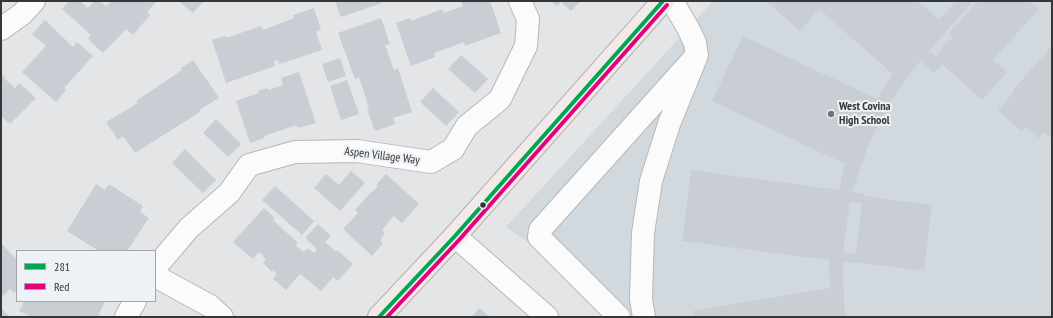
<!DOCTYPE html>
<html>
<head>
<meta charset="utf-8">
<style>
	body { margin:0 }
	#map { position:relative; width:1053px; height:318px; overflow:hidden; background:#e3e5e7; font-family:"PT Sans Narrow",sans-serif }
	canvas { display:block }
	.frame { position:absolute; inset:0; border:2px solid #343637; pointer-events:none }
	.legend { position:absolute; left:16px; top:250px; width:140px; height:52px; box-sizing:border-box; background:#eef2f6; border:1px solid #a4a7aa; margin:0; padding:5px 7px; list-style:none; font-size:12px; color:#343637 }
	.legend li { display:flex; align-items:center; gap:8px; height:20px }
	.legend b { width:20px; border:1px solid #a4a7aa }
</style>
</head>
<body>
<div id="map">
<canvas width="1053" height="318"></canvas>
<div class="frame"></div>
<ul class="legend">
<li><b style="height:5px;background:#00a651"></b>281</li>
<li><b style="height:5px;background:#e5007d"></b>Red</li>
</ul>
</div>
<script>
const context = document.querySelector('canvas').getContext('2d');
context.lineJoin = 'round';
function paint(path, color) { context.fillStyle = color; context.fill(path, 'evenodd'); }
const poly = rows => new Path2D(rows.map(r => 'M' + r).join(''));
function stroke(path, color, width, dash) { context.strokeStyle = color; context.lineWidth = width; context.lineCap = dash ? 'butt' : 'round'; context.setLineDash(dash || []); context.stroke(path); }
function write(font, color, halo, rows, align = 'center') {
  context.font = font + ' "PT Sans Narrow",sans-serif'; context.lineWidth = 4; context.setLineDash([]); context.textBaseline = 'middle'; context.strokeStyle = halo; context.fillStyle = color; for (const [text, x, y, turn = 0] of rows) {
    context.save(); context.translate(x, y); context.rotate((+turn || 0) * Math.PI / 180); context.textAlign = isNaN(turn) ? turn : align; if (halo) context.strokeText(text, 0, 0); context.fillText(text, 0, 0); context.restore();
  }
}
const built = poly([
	[713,1,1052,1,1052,317,638,317,506,227]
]);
const building = poly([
	[69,1,80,1,88,8,94,1,100,1,106,6,111,1,157,1,147,12,150,15,133,35,126,29,103,53,88,39,91,35,62,9],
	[183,1,204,1,193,13,181,3],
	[335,1,382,1,382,3,341,17],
	[461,1,490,1,501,33,465,46,464,42,434,53,435,57,411,66,396,23,410,18,411,21,442,9,444,13,463,6],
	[550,1,581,1,571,11,561,2,557,6],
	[766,1,918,1,939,20,956,1,973,1,929,51,936,57,946,43,954,38,949,33,978,1,1030,1,1039,9,993,60,1007,72,982,100,942,64,934,73,920,61,896,93,884,113,868,146,852,192,864,194,864,196,932,205,924,271,855,262,855,263,843,262,844,306,846,317,694,317,693,311,830,288,829,260,682,241,691,170,839,190,845,164,712,101,743,36,877,99,893,74,819,9,800,31],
	[850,202,862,203,856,254,843,252],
	[314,8,321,30,316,31,322,50,279,64,278,60,274,61,275,66,226,83,212,40,225,36,226,38,261,26,263,30,294,18,293,15],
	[381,18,390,44,385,45,394,70,398,68,412,112,393,118,395,124,375,131,367,109,369,108,359,77,355,79,338,33],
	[45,20,73,47,77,42,93,56,64,88,66,90,56,102,22,72,46,46,32,34],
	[1052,46,1052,139,1044,132,1038,138,1025,127,1022,132,998,110,1014,92,1013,90],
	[461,55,488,79,475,93,448,69],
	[340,58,346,76,328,82,322,64],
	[193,60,219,98,199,110,200,112,135,153,123,136,118,140,106,122,138,103,136,101,182,70,181,68],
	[299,72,316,123,298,128,296,125,264,136,264,138,250,143,236,101,259,93,258,91,267,88,268,90,283,85,281,78],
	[1,74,5,77,4,78,15,88,19,83,36,98,10,124,1,116],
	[347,80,359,114,341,120,330,86],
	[433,88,459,112,446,126,420,102],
	[216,119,241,144,228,157,203,133],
	[185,149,216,180,203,193,172,163],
	[351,171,365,183,340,211,314,188,326,174,339,185],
	[386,174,419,204,402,223,394,216,382,230,385,233,380,240,383,243,372,256,343,229,358,213,355,210,372,191,373,192,378,186,376,185],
	[96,184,105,190,109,184,143,206,140,212,149,218,127,251,99,251,67,231],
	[275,186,314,221,302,235,262,200],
	[264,208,275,218,273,220,298,243,296,246,304,252,307,248,314,253,317,249,305,238,318,224,331,236,325,242,336,252,337,250,353,264,338,281,333,277,321,291,300,274,286,290,273,279,277,274,273,270,272,272,263,263,266,259,259,252,253,259,233,242],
	[1,243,17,260,17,290,14,293,10,289,1,298],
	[24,301,105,301,98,317,32,317,19,311],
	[1,308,9,316,8,317,1,317],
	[479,308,490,317,472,317]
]);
const minor = poly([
	[1,29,22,14,34,1],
	[455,236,547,317],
	[155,268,189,228,229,193,249,165,295,152,357,151,431,162,453,149,467,126,500,99,526,46,528,19,520,1],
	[155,276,210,306,222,317],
	[126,317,135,301],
	[619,317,539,237,540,230,697,55],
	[644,317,641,299,643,233,651,181,669,124,697,55,695,43,688,28,672,1]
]);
const major = poly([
	[379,317,455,236,663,1]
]);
const bus1 = poly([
	[379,317,455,236,663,1]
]);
const bus2 = poly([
	[387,317,459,240,667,5]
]);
const markers = [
	[831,114,4,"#717375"],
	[483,205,3.5,"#343637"]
];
const poiNames = [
	["West Covina",839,107],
	["High School",839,121]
];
const streetNames = [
	["Aspen Village Way",382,156,7]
];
paint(built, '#d2d9de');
paint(building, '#c8ced4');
stroke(minor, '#b5b7b8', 24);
stroke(major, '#baafad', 24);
stroke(minor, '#fbfbfb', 22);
stroke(major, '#f1eae9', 22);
stroke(bus1, '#00a651', 4);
stroke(bus2, '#e5007d', 4);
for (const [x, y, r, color] of markers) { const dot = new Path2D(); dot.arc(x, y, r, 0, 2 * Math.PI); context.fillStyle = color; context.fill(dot); stroke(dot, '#eef2f6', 1.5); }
write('bold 12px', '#343637', '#eef2f6', poiNames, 'left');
write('12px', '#343637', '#eef2f6', streetNames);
</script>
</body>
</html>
